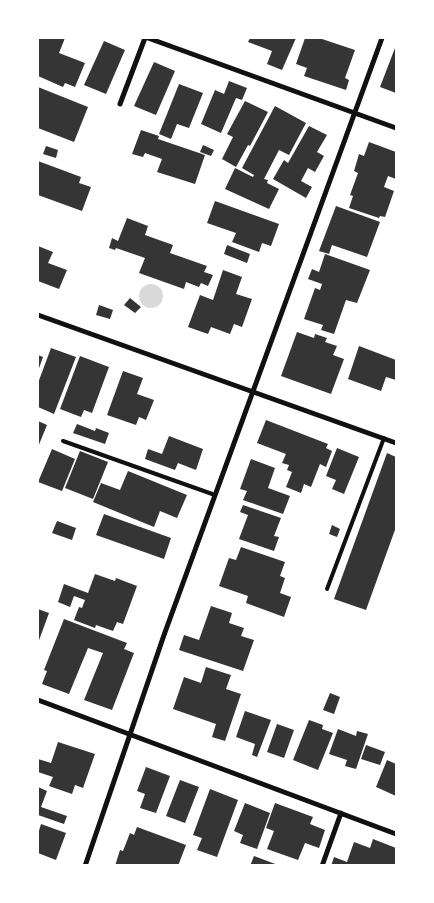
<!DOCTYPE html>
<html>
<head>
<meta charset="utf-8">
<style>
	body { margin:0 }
	#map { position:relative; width:434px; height:903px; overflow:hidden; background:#fff; font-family:Inter,sans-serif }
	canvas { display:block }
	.frame { position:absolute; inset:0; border:39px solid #fff; pointer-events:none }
</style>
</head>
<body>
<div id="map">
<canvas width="434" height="903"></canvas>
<div class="frame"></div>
</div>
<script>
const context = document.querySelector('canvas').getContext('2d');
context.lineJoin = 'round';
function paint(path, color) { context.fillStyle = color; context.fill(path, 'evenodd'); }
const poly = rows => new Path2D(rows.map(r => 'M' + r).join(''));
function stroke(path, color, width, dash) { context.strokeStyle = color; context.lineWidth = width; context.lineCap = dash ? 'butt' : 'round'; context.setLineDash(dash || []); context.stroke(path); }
const water = poly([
	'139 296a12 12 0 1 1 24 0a12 12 0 1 1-24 0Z'
]);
const building = poly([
	[38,38,65,38,59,53,85,63,75,87,65,83,63,87,38,76],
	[250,38,296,38,282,70,267,64,272,51,248,42],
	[305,38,319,38,355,50,345,78,349,80,346,90,304,76,307,68,296,64],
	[104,41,125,50,106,94,84,85],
	[395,48,396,49,396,93,380,87],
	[154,62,175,71,156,115,134,106],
	[229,81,247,88,242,100,236,98,221,133,201,124,215,90,224,94],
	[179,84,203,93,189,128,177,124,171,139,159,134],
	[38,87,88,107,74,142,38,128],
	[245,101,268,112,250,146,248,145,236,167,222,159,233,137,227,134],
	[275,106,306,123,289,155,279,150,264,179,268,180,267,183,279,189,269,209,225,189,235,168,253,177,254,175,242,168],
	[309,126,327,135,317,152,324,156,315,172,308,168,301,181,312,187,306,198,273,179,284,160,288,163],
	[141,130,159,136,158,139,205,155,195,184,157,172,162,159,145,153,143,157,132,154],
	[369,142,396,152,396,179,388,176,384,187,394,191,385,217,380,216,379,218,349,208,353,196,350,195,358,173,354,171,359,154,364,156],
	[203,145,214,150,211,156,200,152],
	[46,146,58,150,56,158,43,154],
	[38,161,81,177,79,183,91,187,82,211,38,195],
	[215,201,279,224,271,246,262,243,259,252,232,242,236,233,207,223],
	[336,206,380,222,367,257,332,245,329,254,319,251],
	[127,218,148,226,145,235,173,245,170,253,207,266,204,272,213,275,208,286,201,283,199,287,186,282,184,289,139,273,145,258,116,248,115,250,109,248,112,238,118,241],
	[227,245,250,254,247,263,224,254],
	[38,246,53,252,48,263,67,270,59,289,38,281],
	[325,254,370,270,357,303,346,300,334,334,321,330,323,325,304,319,315,288,320,290,322,284,308,279,312,269,319,272],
	[223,270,242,277,236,294,252,299,242,327,234,324,230,334,211,327,208,334,188,327,200,295,213,300],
	[130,298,141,307,135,313,124,305],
	[99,305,113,310,110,319,96,315],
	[297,332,314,338,315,334,327,338,325,342,337,346,333,355,344,359,331,394,281,376],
	[359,346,396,360,396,380,386,377,381,391,348,379],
	[51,348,76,357,54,414,38,407,38,383],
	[38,355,43,357,38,371],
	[80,356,109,367,92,413,84,410,81,417,60,409],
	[123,371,143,378,137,394,154,400,146,420,139,417,136,425,107,415],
	[266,420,328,444,326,448,332,451,326,467,320,464,311,487,304,484,301,493,286,487,292,472,287,470,289,465,282,463,286,454,257,443],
	[38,421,47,425,38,447],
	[77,424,95,431,96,428,109,433,105,444,73,433],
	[169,436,203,449,196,470,178,463,175,470,145,459,148,449,162,454],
	[337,448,359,457,344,494,332,489,336,480,326,476],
	[52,449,75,459,62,491,38,482],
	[80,451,108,462,93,499,65,488],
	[387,453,396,457,396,527,366,610,334,599],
	[251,459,275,468,268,488,290,496,283,514,243,500,247,491,240,489],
	[128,471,187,495,177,518,160,511,154,527,93,502,101,483,120,490],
	[243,505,281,518,274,536,279,537,274,551,239,539,248,515,240,512],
	[104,514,171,538,164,559,96,535],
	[57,521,76,528,72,540,52,533],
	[332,525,340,529,337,537,329,534],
	[241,547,285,562,280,576,285,578,280,593,291,597,284,617,246,603,248,596,219,586,229,558,236,560],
	[95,574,115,581,116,578,137,586,123,624,117,622,113,631,96,625,95,628,74,620,79,607,82,608,85,600,74,596,70,607,58,602,64,584,88,593],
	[211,606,232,613,229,623,244,628,241,636,254,640,243,671,179,650,184,635,199,640],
	[38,609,49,613,38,643],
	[64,619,127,643,124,649,134,653,112,710,84,700,103,653,88,648,69,694,42,684,47,671,44,670],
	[206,667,231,675,226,689,241,694,225,741,212,737,216,724,173,709,184,677,201,683],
	[330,693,340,697,334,714,323,710],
	[245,711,271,720,257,757,252,755,255,744,236,737],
	[309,720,323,725,322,729,333,733,318,770,293,760],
	[277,724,294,730,284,758,267,752],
	[338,729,356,736,357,731,368,734,356,769,345,766,347,760,329,754],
	[58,742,95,754,83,788,75,785,72,794,49,786,53,777,38,772,38,759,51,763],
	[366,745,385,752,380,765,361,759],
	[387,760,396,764,396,796,376,787],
	[146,767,170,776,156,813,140,808,145,794,137,791],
	[180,780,199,787,185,823,166,816],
	[38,787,47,791,41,807,67,816,64,824,38,815],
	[210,789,238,800,217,857,197,850,202,838,193,835],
	[245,803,270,813,257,849,240,843,243,835,234,831],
	[275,803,313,817,310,824,325,830,319,848,305,843,298,860,267,849,274,831,266,828],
	[41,824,66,833,56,860,38,853,38,834],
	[137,827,186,845,178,866,115,866,120,850,123,851,130,833,134,835],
	[373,839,396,848,395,866,331,866,334,857,347,862,354,842,370,848],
	[254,856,278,865,278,866,250,866]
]);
const service = poly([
	[63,441,215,495],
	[327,589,384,438]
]);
const minor = poly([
	[148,38,396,128],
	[120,104,145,38],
	[38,315,396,443],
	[38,700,396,834],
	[85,866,164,635,382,38],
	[322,866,341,813]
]);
paint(water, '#d9d9d9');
paint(building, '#353535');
stroke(service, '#111', 4);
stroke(minor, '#111', 5);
</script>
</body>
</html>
